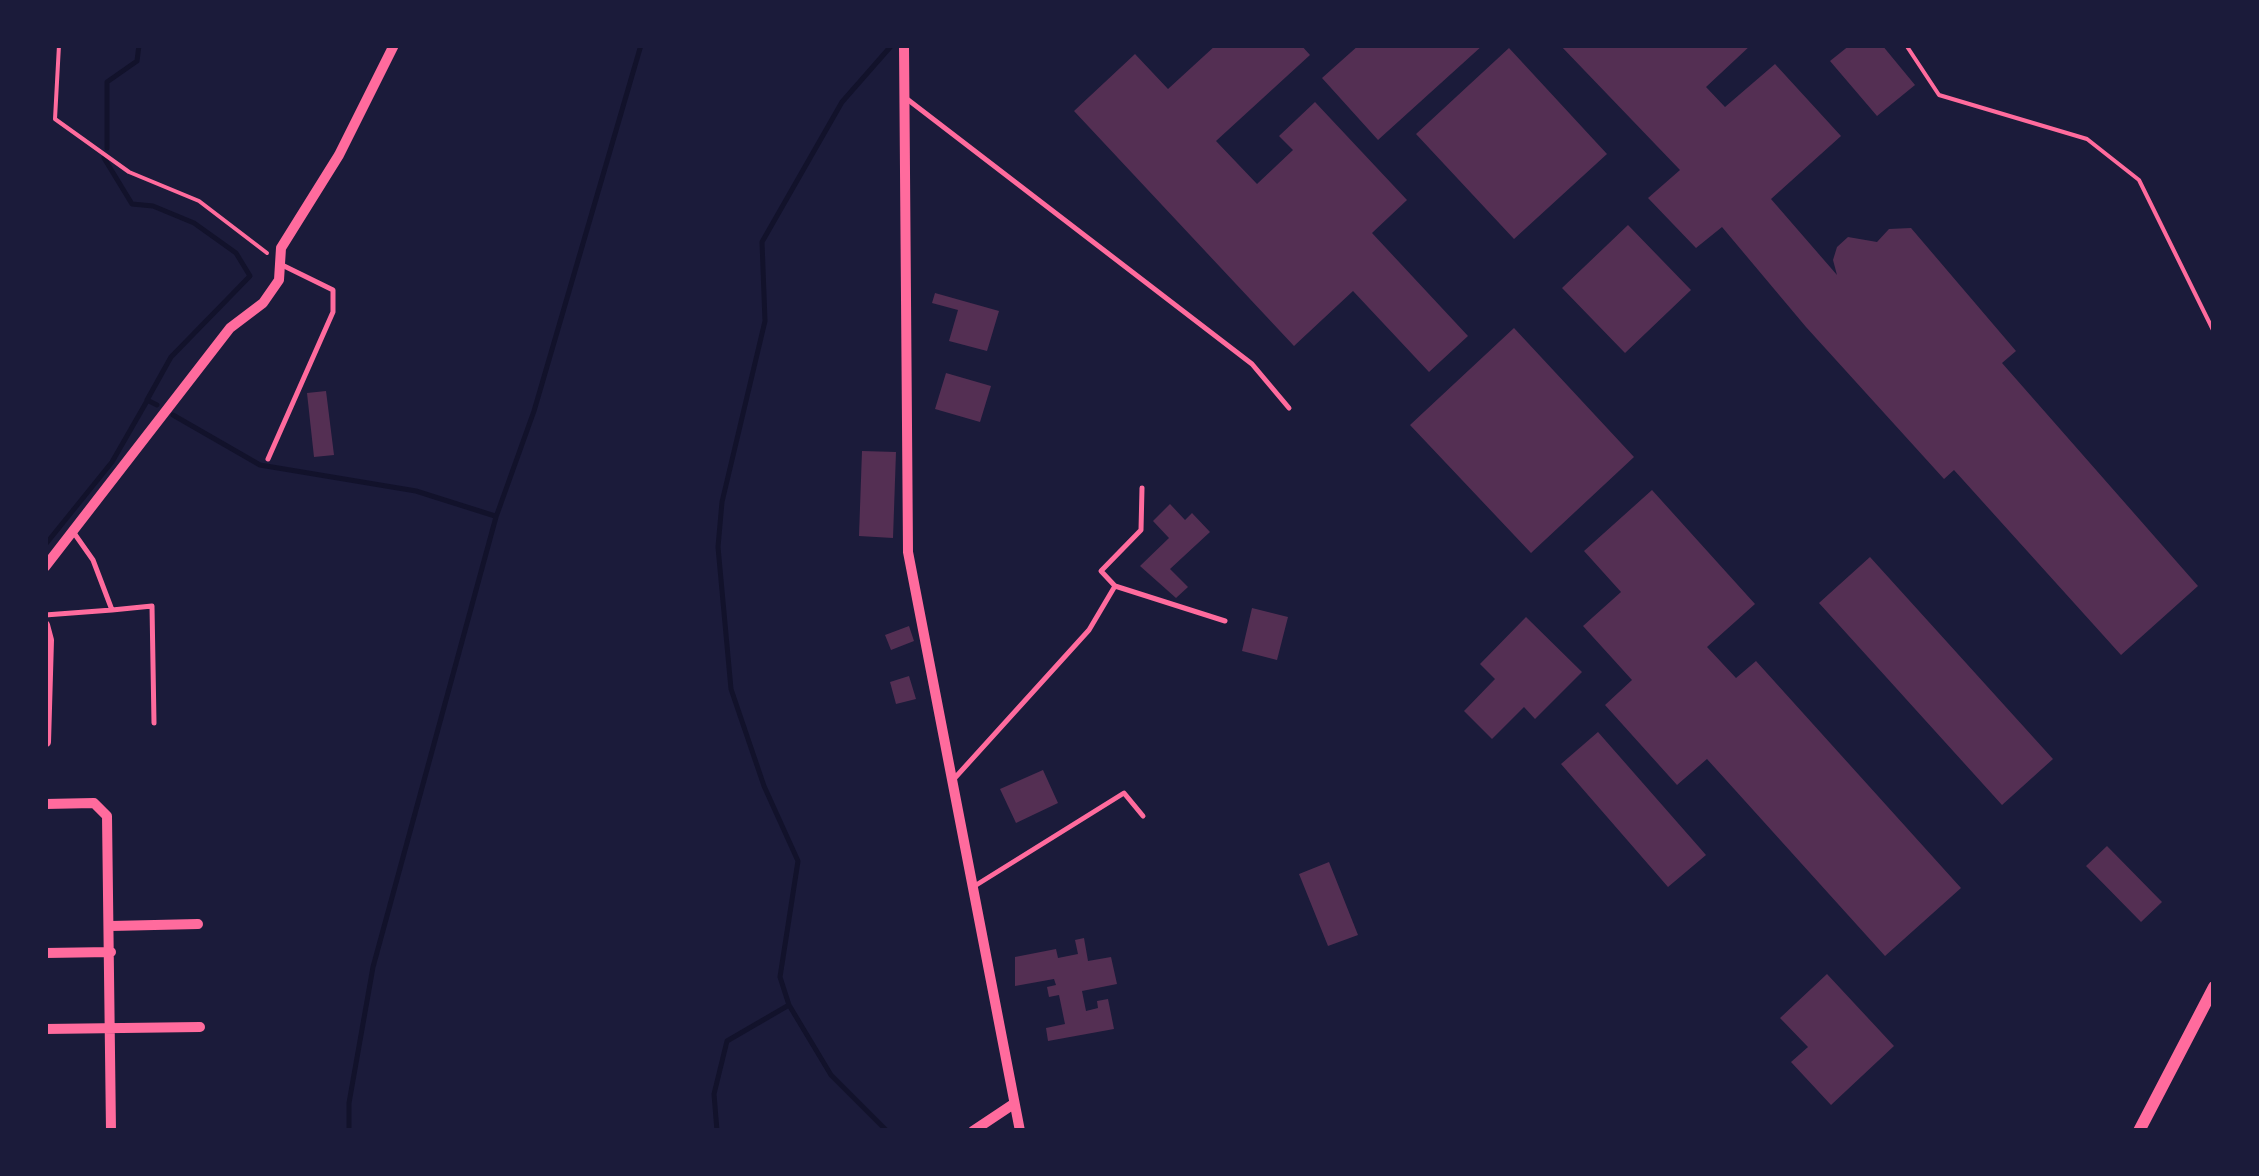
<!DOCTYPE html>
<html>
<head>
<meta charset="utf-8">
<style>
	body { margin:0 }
	#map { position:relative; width:2259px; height:1176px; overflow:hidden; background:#1b1b3a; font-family:"Golos Text",sans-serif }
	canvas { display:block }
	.frame { position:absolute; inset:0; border:48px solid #1b1b3a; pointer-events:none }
</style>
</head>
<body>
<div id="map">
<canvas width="2259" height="1176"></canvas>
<div class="frame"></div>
</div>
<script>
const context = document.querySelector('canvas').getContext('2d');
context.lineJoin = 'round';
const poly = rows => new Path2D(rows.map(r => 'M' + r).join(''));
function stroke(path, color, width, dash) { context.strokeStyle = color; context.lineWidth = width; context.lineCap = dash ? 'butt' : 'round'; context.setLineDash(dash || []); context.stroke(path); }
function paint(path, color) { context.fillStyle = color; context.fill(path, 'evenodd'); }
const stream = poly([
	[107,148,107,82,137,61,139,45],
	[104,158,132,204,153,206,194,223,236,253,250,276,171,357,147,400,157,405],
	[173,415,260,465,416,491,495,516],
	[45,545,112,462,147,401],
	[349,1131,349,1103,373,967,496,517,534,411,641,45],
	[717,1131,714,1094,727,1041,789,1005],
	[887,1131,831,1075,789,1005,780,977,798,861,764,786,731,689,718,547,722,502,765,321,762,242,842,102,892,45]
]);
const building = poly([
	[1216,45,1301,45,1310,55,1216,141,1257,184,1293,150,1279,136,1315,102,1407,200,1372,233,1468,336,1429,372,1353,291,1294,346,1074,111,1135,54,1168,89],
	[1359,45,1483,45,1378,140,1322,78],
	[1560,45,1751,45,1706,87,1725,107,1775,64,1841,136,1771,199,1837,275,1833,260,1837,247,1848,237,1877,242,1889,229,1911,228,2016,351,2002,363,2198,586,2121,655,1954,470,1944,479,1806,327,1722,227,1696,248,1648,198,1680,170],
	[1850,45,1882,45,1915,85,1877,116,1830,61],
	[1509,48,1607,154,1514,239,1416,134],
	[1628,225,1691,290,1625,353,1562,288],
	[935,293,999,311,987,351,949,341,958,310,932,303],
	[1514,328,1634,457,1531,553,1410,425],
	[946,373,991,386,980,422,935,409],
	[326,391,334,455,314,457,307,393],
	[862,451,896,452,893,538,859,536],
	[1652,490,1755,604,1707,647,1736,678,1756,661,1961,888,1885,956,1707,759,1677,785,1605,705,1632,680,1583,626,1621,592,1584,551],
	[1170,504,1185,520,1192,513,1210,532,1170,569,1188,587,1176,598,1140,566,1169,538,1153,521],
	[1870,557,2053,759,2002,805,1819,603],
	[1252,608,1288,617,1277,660,1242,651],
	[1526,617,1582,672,1535,719,1524,707,1492,739,1464,711,1495,679,1480,664],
	[909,626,914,641,891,650,885,635],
	[909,676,916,699,896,704,890,682],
	[1598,732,1706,855,1668,887,1561,764],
	[1043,770,1058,803,1016,823,1000,789],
	[2107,846,2162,902,2141,922,2086,866],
	[1329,862,1358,935,1328,946,1299,874],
	[1084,938,1088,961,1111,957,1117,984,1082,991,1086,1011,1098,1008,1097,1001,1108,999,1114,1029,1048,1041,1046,1028,1065,1024,1059,995,1049,997,1047,987,1056,985,1054,979,1015,986,1015,957,1056,949,1058,958,1078,954,1075,940],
	[1827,974,1894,1046,1831,1105,1791,1062,1808,1047,1780,1018]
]);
const path = poly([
	[59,45,55,119,129,172,199,201,267,253],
	[1906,45,1939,95,2087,139,2139,180,2214,332]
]);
const service = poly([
	[907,99,1252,364,1289,408],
	[268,459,333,312,333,290,280,264],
	[1115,586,1101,571,1141,530,1142,488],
	[112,610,152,606,154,723],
	[45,615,112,610,93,560,74,533],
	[953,780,1089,630,1115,586,1225,621],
	[973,887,1124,793,1143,816]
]);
const minor = poly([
	[904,45,908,552,1020,1131],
	[45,567,230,328,263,303,279,280,281,248,339,155,394,45],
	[45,625,49,640,46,742],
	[45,804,94,803,107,816,111,1131],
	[111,926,198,924],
	[45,953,111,952],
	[45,1029,200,1027],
	[973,1131,1012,1105]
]);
const tertiary = poly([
	[2139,1131,2214,987]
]);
stroke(stream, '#12122b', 5);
paint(building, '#542f53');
stroke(path, '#ff6b9d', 4);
stroke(service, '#ff6b9d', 5);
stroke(minor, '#ff6b9d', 10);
stroke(tertiary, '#ff6b9d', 12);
</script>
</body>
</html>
